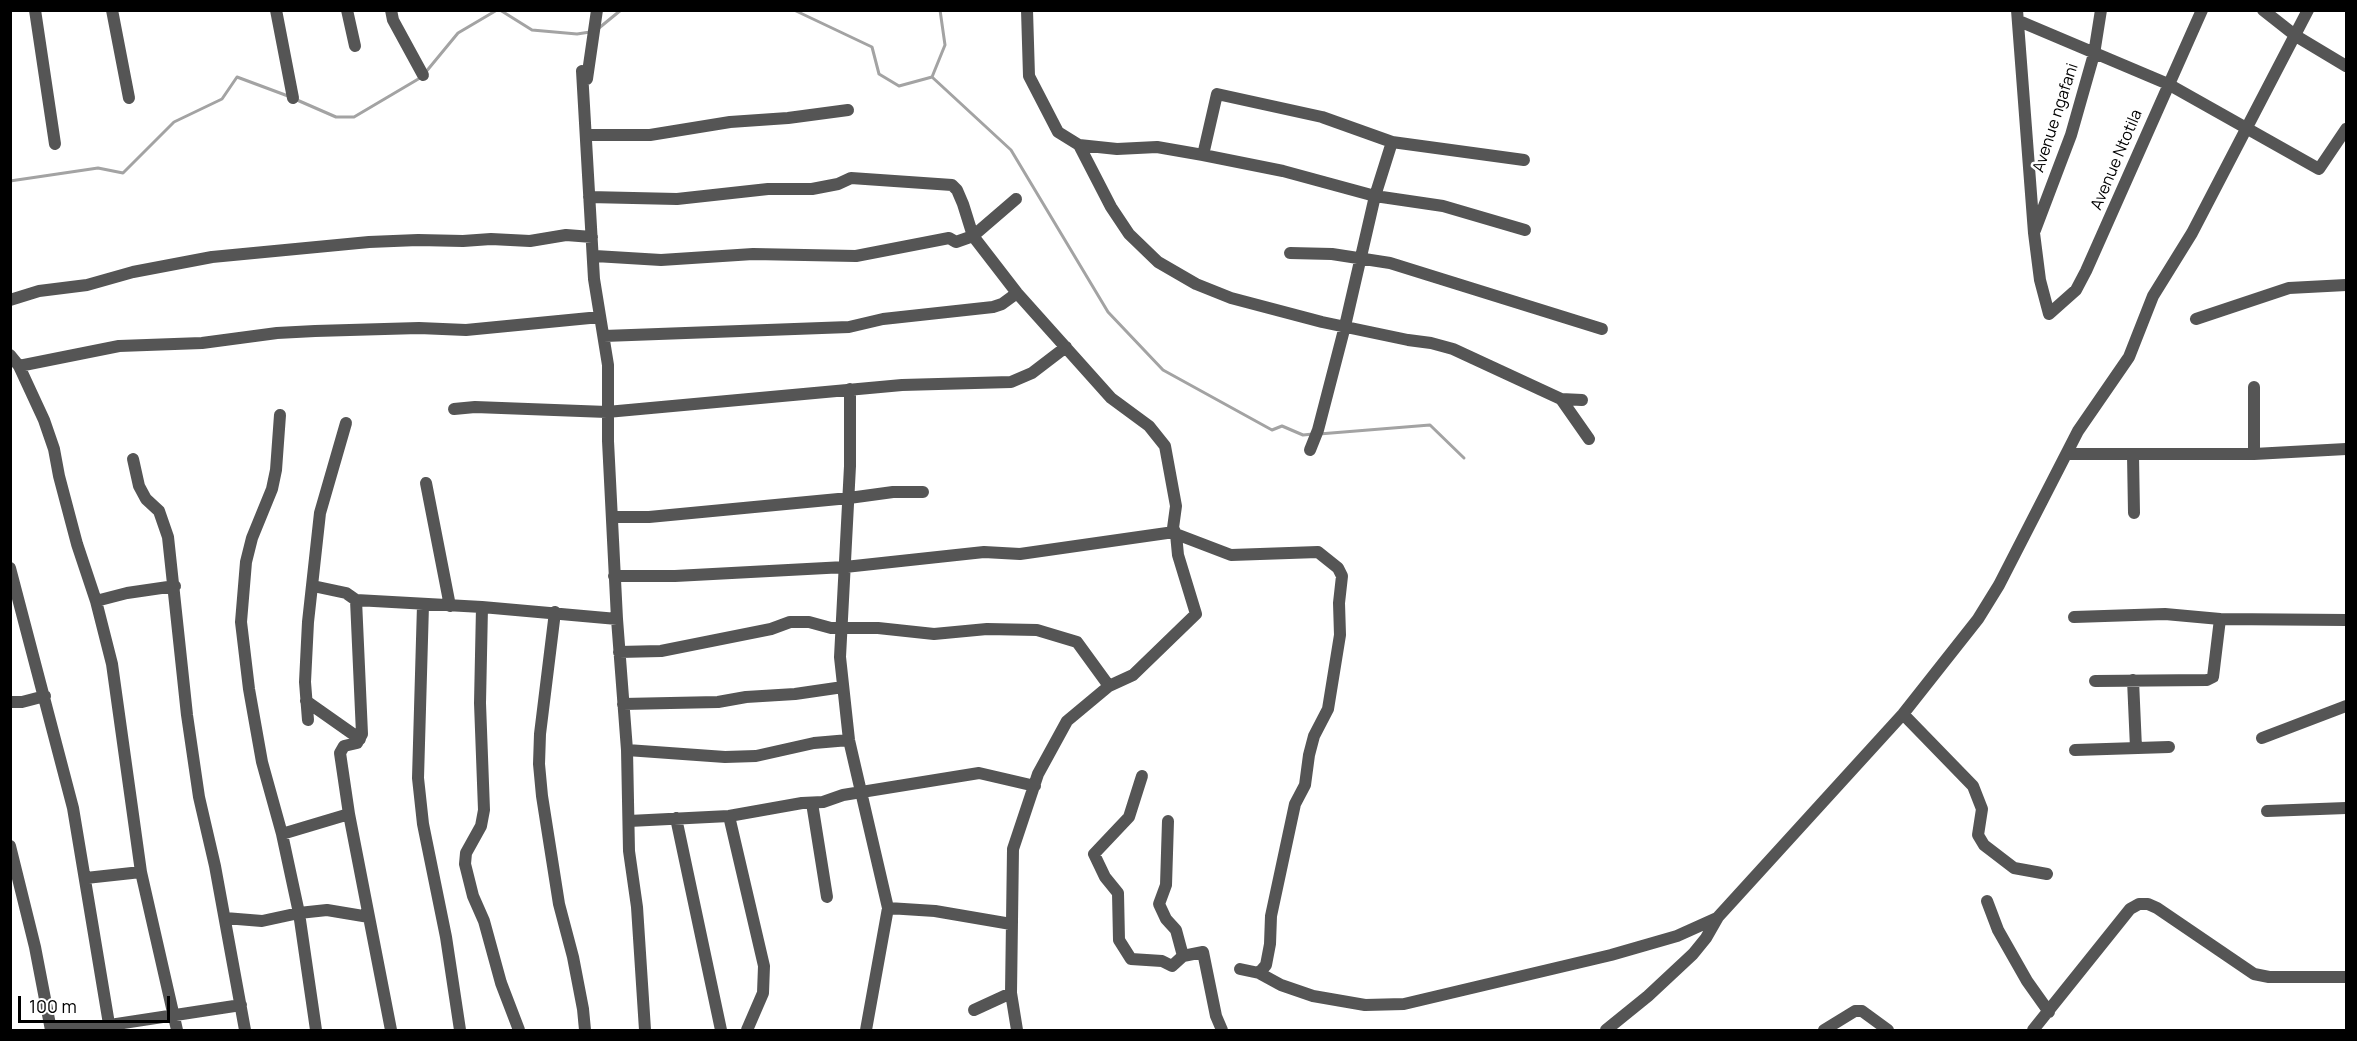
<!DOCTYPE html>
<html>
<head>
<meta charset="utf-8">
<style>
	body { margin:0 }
	#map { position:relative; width:2357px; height:1041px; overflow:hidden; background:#fff; font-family:Manrope,sans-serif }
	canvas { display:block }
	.frame { position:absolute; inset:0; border:12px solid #000; pointer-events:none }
	.scale { position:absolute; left:18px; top:996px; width:152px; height:27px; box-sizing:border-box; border:3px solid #000; border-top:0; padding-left:8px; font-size:18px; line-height:21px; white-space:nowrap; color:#000; -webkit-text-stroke:4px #fff; paint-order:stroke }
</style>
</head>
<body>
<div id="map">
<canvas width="2357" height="1041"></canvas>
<div class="frame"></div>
<div class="scale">100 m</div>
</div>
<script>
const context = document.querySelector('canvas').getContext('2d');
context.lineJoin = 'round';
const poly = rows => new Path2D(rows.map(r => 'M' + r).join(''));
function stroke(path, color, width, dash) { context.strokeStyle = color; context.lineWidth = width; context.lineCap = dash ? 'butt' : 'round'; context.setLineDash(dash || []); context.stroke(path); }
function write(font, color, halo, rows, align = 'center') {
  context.font = font + ' Manrope,sans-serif'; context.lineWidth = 5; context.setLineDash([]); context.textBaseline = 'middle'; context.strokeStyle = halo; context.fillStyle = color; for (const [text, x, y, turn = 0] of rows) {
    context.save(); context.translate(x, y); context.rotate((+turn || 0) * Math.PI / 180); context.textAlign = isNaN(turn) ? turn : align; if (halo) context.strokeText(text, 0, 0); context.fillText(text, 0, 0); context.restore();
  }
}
const stream = poly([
	[500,10,532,30,577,34,590,32],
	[794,10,872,47,879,74,899,86,932,77],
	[599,28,621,10],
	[425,73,458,33,497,10],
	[932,77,1011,150,1108,312,1163,370,1272,430,1282,426,1303,435,1313,434],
	[932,77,945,45,940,10],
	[297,100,336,117,354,117,420,78],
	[10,181,98,168,123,173,174,122,222,99,237,77,288,96],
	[1319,434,1430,425,1464,458]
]);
const street = poly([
	[35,10,55,144],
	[112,10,129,98],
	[276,10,293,98],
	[347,10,355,46],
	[391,10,393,20,423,75],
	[1027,10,1029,76,1058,132,1079,145,1117,149,1157,147,1203,155,1283,171,1375,196,1443,206,1525,230],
	[2017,10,2034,233,2040,280,2049,314,2076,290,2086,271,2202,10],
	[2263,10,2296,36,2346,66],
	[2019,21,2168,84,2319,169,2346,129],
	[587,79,582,71,594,279,608,365,608,441,617,619,627,750,629,851,637,907,645,1030],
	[587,79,597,10],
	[587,135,650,135,730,122,788,118,848,110],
	[1079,145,1111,207,1129,234,1158,262,1196,284,1231,298,1322,322,1408,340,1431,343,1453,349,1561,399,1582,400],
	[1203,155,1217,94,1322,117,1392,142,1524,160],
	[589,197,677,199,768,189,812,189,838,184,851,178,952,185,957,190,963,204,973,236,1017,293,1111,398,1149,426,1165,446,1176,506,1173,528,1176,534,1178,555,1196,614,1133,675,1109,686,1067,721,1038,774,1013,849,1011,993,1017,1030],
	[2035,230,2071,135,2094,54,2101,10],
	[1290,253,1332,254,1390,263,1602,329],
	[595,256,661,260,753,254,856,256,949,238,956,242,973,236,1016,199],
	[10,300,39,291,87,285,133,272,212,257,369,242,418,240,463,241,491,239,530,241,566,235,592,237],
	[2196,319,2289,288,2346,285],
	[604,336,849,327,883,319,993,307,1002,304,1017,293],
	[10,355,19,366,44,420,54,449,59,476,77,544,96,601,112,664,141,872,177,1030],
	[19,366,119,346,202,343,277,333,315,331,419,328,466,330,600,317],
	[2254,387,2254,454],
	[850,389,850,466,840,657,849,740,888,908,866,1030],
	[1561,399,1589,439],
	[454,409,475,407,607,412,902,385,1011,382,1032,373,1066,347],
	[280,415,276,470,272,489,252,538,246,562,241,622,249,689,262,762,282,834,299,913,316,1030],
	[1310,450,1318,430,1345,326,1375,196,1392,142],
	[2067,454,2254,454,2346,449],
	[2133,455,2134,513],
	[133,459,139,486,146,499,159,511,168,537,187,715,199,797,215,866,245,1030],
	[426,483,450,606],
	[612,517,649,517,849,498,893,492,923,492],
	[1176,534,1231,555,1318,552,1338,568,1342,576,1339,603,1340,635,1328,709,1314,736,1309,755,1305,785,1295,804,1271,916,1270,944,1266,965,1259,973],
	[10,568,73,808,110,1030],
	[614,576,675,576,845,567,984,552,1020,554,1174,532],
	[313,586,346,593,356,600,482,607,617,619],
	[356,600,362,734,357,743,344,746,340,753,349,814,391,1030],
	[96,601,127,593,175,586],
	[423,605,418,778,423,824,446,937,460,1030],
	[482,607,480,703,484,810,481,826,466,853,465,864,473,896,484,921,501,983,519,1030],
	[555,612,540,734,539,764,542,796,559,904,573,957,583,1009,585,1030],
	[2074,617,2165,614,2220,619,2346,620],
	[619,652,661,651,771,629,790,622,809,622,831,628,878,628,934,634,987,629,1037,630,1077,642,1109,686],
	[2133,680,2136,748],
	[2095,681,2207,680,2213,677,2220,619],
	[306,701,360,739],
	[10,702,22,702,45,696],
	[623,704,718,702,746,697,795,694,843,687],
	[1903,714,1973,786,1982,809,1978,835,1984,845,2014,868,2047,874],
	[308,720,305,682,308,622,320,513,346,423],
	[2262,738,2346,706],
	[627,750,725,757,756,756,814,743,849,740],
	[2075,750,2169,747],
	[1142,776,1129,817,1094,854,1105,877,1118,893,1119,940,1131,959,1162,961,1172,966,1183,956],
	[812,803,827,897],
	[2267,811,2346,808],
	[729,816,764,966,763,993,747,1030],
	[676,818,721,1030],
	[629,821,729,816,802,803,823,802,843,795,979,773,1035,786],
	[1168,821,1166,885,1159,904,1166,919,1176,930,1183,956,1203,952,1216,1016,1222,1030],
	[282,834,349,814],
	[10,846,35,947,51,1030],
	[86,878,141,872],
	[1987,901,1998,930,2027,981,2049,1012],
	[888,908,935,911,1011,924],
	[225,918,262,921,299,913,327,910,369,917],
	[1240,969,1259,973,1281,985,1313,996,1365,1005,1404,1004,1611,955,1677,936,1717,918],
	[974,1010,1011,993],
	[51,1029,110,1025,241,1005],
	[1606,1030,1648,996,1693,954,1706,938,1718,917,1903,714,1978,619,1999,585,2078,431,2129,357,2153,296,2192,233,2308,10],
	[1824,1030,1855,1011,1862,1011,1888,1030],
	[2033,1030,2130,909,2139,904,2148,904,2157,908,2254,974,2269,977,2346,977]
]);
const streetNames = [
	["Avenue ngafani",2056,118,-72],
	["Avenue Ntotila",2117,160,-67]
];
stroke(stream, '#a3a3a3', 3);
stroke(street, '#555', 12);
write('16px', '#000', '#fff', streetNames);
</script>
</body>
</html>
